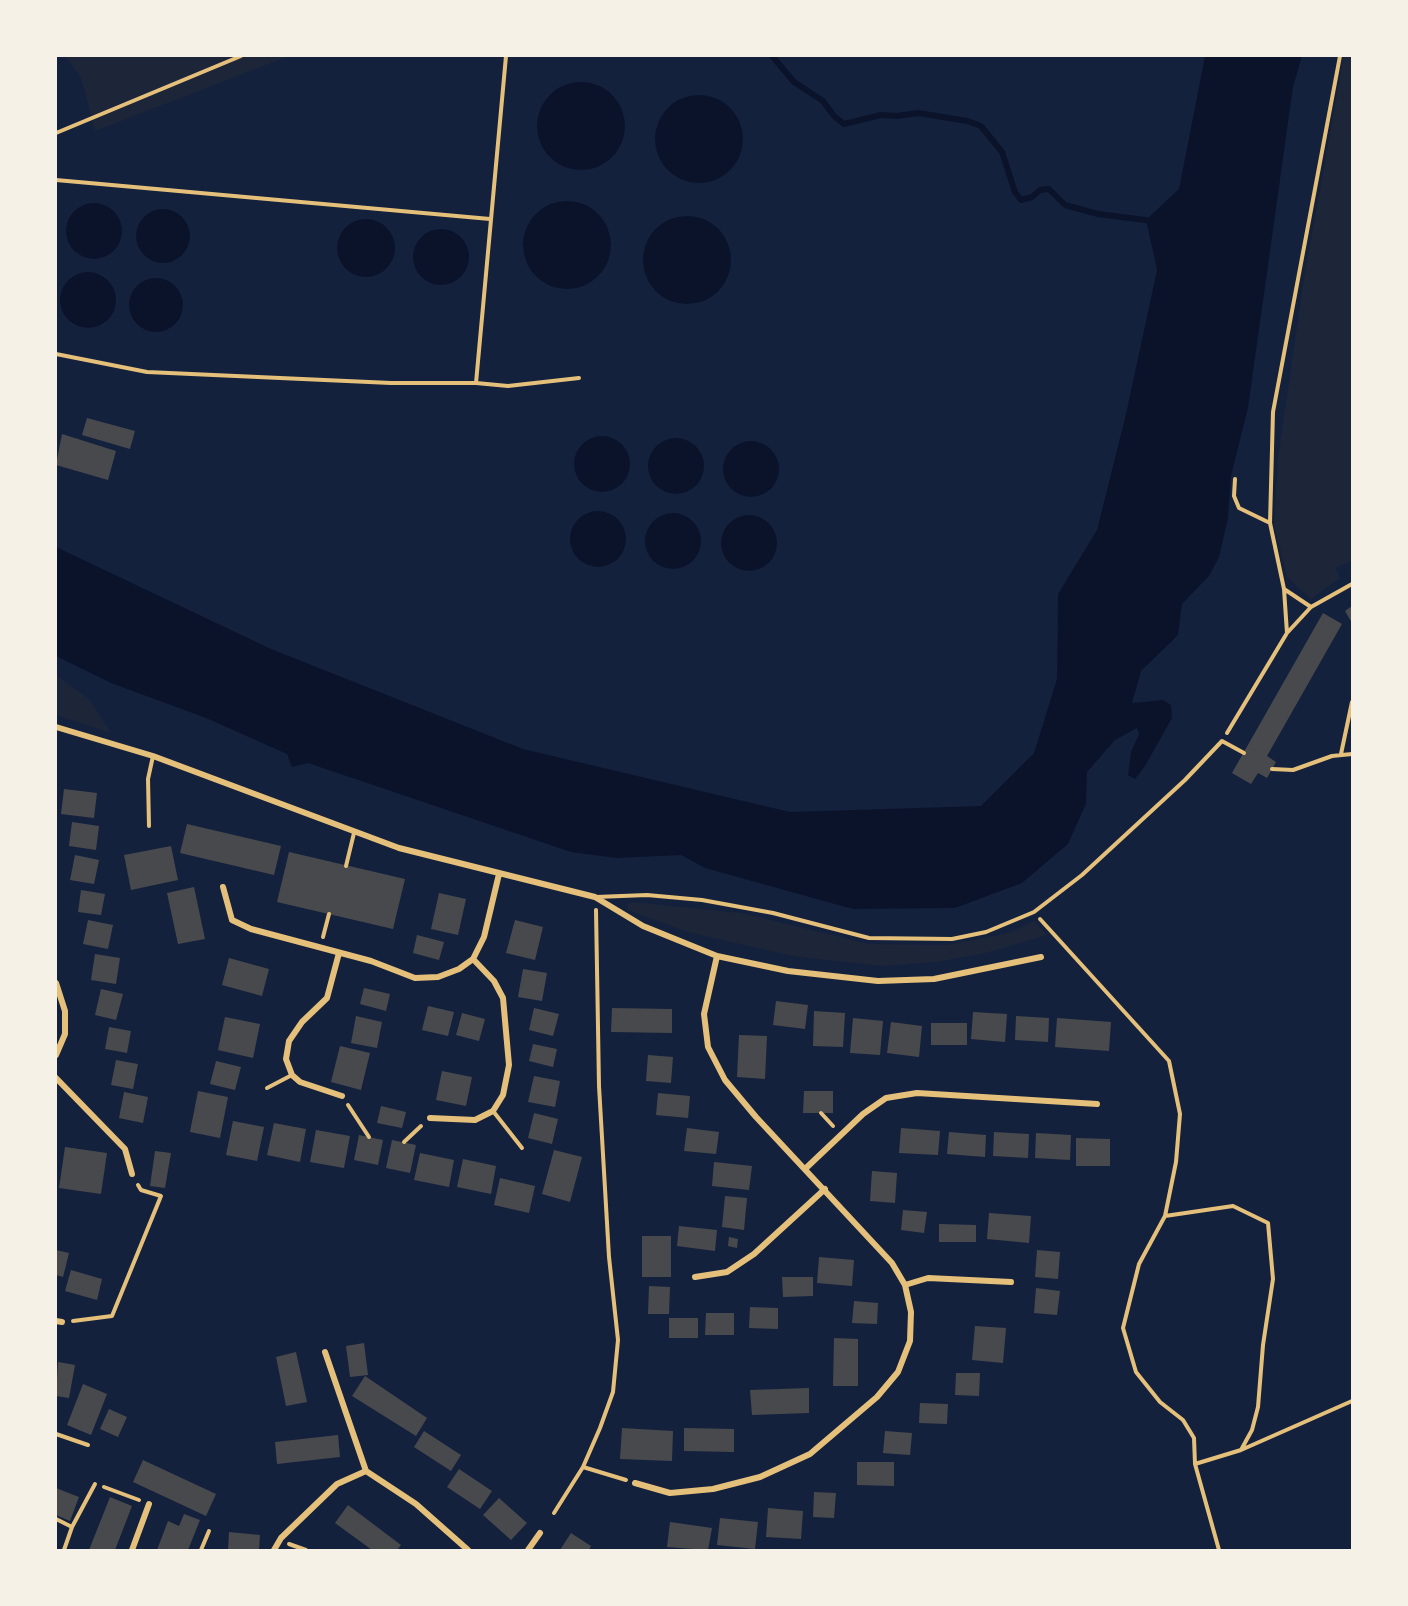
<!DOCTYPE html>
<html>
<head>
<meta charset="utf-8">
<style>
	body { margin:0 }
	#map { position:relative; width:1408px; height:1606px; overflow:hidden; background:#14213d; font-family:"DejaVu Sans",sans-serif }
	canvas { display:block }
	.frame { position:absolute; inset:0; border:57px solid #f6f1e7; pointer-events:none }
</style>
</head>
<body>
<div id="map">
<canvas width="1408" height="1606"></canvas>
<div class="frame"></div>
</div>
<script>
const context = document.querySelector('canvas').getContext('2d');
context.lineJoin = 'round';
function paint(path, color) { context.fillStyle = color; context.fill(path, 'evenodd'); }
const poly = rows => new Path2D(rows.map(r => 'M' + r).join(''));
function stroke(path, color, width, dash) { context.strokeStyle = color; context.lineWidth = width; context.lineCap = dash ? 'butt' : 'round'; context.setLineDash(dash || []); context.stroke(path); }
const green = poly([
	[65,56,289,56,95,131,81,77],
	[1344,56,1352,56,1352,561,1335,568,1340,578,1311,599,1287,577,1274,524,1278,458,1304,279],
	[56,675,89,699,111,733,56,715],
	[632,902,741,913,869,944,947,945,1009,933,1034,921,1047,935,986,953,936,962,881,966,793,956,688,932,628,910,627,904]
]);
const water = poly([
	[1205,56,1302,56,1293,87,1248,408,1231,476,1228,519,1219,557,1209,576,1182,604,1178,635,1141,671,1132,703,1163,700,1171,705,1172,718,1145,766,1135,779,1128,775,1131,752,1139,734,1137,728,1115,740,1087,772,1086,804,1068,844,1022,883,955,908,853,909,705,868,681,855,616,858,571,852,308,763,292,767,287,754,206,718,111,683,56,656,56,547,271,649,523,749,790,812,981,806,1034,753,1057,679,1058,594,1097,530,1126,414,1157,270,1146,220,1179,189],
	'537 126a44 44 0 1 1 88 0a44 44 0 1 1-88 0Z',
	'655 139a44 44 0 1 1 88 0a44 44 0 1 1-88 0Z',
	'523 245a44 44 0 1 1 88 0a44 44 0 1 1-88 0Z',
	'66 231a28 28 0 1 1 56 0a28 28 0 1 1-56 0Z',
	'136 236a27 27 0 1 1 54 0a27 27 0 1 1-54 0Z',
	'643 260a44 44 0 1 1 88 0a44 44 0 1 1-88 0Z',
	'337 248a29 29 0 1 1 58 0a29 29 0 1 1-58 0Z',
	'413 257a28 28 0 1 1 56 0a28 28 0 1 1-56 0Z',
	'60 300a28 28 0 1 1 56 0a28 28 0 1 1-56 0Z',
	'129 305a27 27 0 1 1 54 0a27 27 0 1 1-54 0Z',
	'574 464a28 28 0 1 1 56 0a28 28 0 1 1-56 0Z',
	'648 466a28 28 0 1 1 56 0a28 28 0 1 1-56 0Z',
	'723 469a28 28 0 1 1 56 0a28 28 0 1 1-56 0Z',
	'570 539a28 28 0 1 1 56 0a28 28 0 1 1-56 0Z',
	'645 541a28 28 0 1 1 56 0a28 28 0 1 1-56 0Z',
	'721 543a28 28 0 1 1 56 0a28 28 0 1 1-56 0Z'
]);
const stream = poly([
	[772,56,794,82,823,101,834,116,844,124,881,115,897,116,918,113,967,121,981,126,1002,152,1015,192,1021,200,1032,197,1040,190,1049,189,1065,205,1098,214,1153,221]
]);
const building = poly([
	[87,418,135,431,130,449,82,435],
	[62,434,116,451,108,480,56,465],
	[1352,606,1352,623,1345,611],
	[1323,613,1342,624,1267,756,1276,762,1267,778,1258,773,1251,784,1232,773],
	[64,789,97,793,94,818,61,814],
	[72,822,99,826,96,850,69,846],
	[187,824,281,846,274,875,180,853],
	[171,846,178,880,131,890,124,855],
	[289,852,405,879,393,929,277,902],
	[75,855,99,860,94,884,70,880],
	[194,887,205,939,178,944,167,893],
	[81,890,105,894,101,915,78,912],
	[439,893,466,899,458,935,431,929],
	[88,920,113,925,108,949,83,944],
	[515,920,543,927,535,960,506,953],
	[417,935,444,942,439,960,413,953],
	[95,954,120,958,116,984,91,980],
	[229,958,269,969,262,996,222,985],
	[523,969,547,973,542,1001,518,997],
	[364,988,390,994,386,1011,360,1004],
	[101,989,123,994,116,1020,95,1015],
	[776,1001,808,1005,805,1029,773,1025],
	[428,1006,454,1012,448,1036,422,1030],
	[534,1008,559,1014,553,1036,529,1030],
	[612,1008,672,1009,672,1033,611,1032],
	[814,1011,845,1013,843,1047,813,1046],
	[973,1012,1007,1014,1005,1042,971,1039],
	[462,1013,485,1019,479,1041,456,1035],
	[356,1016,382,1022,377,1048,351,1043],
	[1016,1016,1049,1018,1048,1042,1015,1040],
	[225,1017,260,1024,253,1058,218,1050],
	[853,1018,883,1021,880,1055,850,1053],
	[1057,1018,1111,1022,1109,1051,1055,1047],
	[891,1022,922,1026,919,1057,887,1053],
	[931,1023,967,1023,967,1045,931,1045],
	[109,1027,131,1031,127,1053,105,1049],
	[739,1035,767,1036,765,1079,737,1077],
	[533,1044,557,1049,553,1067,529,1061],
	[340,1046,370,1053,361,1090,331,1082],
	[648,1055,673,1057,671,1083,646,1081],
	[116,1060,138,1064,133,1089,111,1085],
	[216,1061,241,1067,235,1090,210,1084],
	[442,1071,472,1077,466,1106,436,1100],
	[534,1076,560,1081,555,1107,528,1102],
	[198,1091,228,1097,220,1138,190,1132],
	[804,1091,833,1091,833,1113,803,1113],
	[124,1092,148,1097,143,1123,119,1118],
	[658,1093,690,1096,688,1118,656,1115],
	[381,1106,406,1112,402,1128,377,1123],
	[534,1113,558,1119,552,1144,528,1138],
	[233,1121,264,1127,257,1161,226,1155],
	[274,1123,306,1129,300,1162,267,1155],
	[687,1128,719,1132,716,1154,684,1151],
	[901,1128,940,1131,938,1155,899,1153],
	[316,1130,350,1136,344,1168,310,1162],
	[949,1132,986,1135,985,1157,947,1154],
	[994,1132,1029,1134,1028,1158,993,1156],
	[1036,1133,1071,1135,1070,1160,1035,1158],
	[359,1135,383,1140,378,1165,354,1160],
	[1076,1138,1110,1139,1110,1166,1076,1166],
	[392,1140,416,1145,410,1173,386,1168],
	[65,1147,107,1153,101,1194,59,1188],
	[554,1150,582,1157,570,1202,542,1194],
	[155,1151,171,1153,165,1188,150,1186],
	[420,1153,454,1160,449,1187,414,1180],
	[463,1159,496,1166,491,1194,457,1187],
	[714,1162,752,1166,749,1190,712,1186],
	[872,1171,897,1173,895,1203,870,1201],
	[500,1178,535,1186,529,1213,494,1205],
	[725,1196,747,1198,744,1230,722,1227],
	[903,1210,927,1212,924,1233,901,1230],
	[989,1213,1031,1216,1029,1243,987,1239],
	[939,1224,976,1225,976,1242,939,1242],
	[679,1226,717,1230,715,1251,677,1246],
	[642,1236,671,1236,671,1277,642,1277],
	[729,1237,738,1239,737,1248,728,1246],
	[56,1250,69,1253,63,1277,56,1275],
	[1037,1250,1060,1252,1058,1279,1035,1277],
	[819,1257,854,1260,852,1286,817,1283],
	[71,1270,102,1279,97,1300,65,1291],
	[782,1277,813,1277,813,1296,783,1297],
	[649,1286,670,1287,669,1314,648,1314],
	[1036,1288,1060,1291,1057,1315,1034,1313],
	[854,1301,878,1303,877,1324,852,1323],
	[750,1307,778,1308,778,1329,749,1328],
	[706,1313,734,1313,734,1335,705,1335],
	[669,1318,698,1318,698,1338,669,1338],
	[975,1326,1006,1328,1003,1363,972,1360],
	[834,1338,858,1339,858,1386,833,1386],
	[364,1343,368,1375,350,1377,346,1346],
	[296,1352,307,1402,286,1406,276,1357],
	[58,1362,75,1365,69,1398,56,1396],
	[956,1373,980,1373,979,1396,955,1395],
	[365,1376,427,1418,416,1436,352,1396],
	[83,1384,107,1394,91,1435,67,1425],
	[809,1388,809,1413,752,1415,750,1390],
	[920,1403,948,1404,947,1424,919,1423],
	[109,1409,127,1417,118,1437,100,1429],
	[622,1428,673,1431,672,1461,620,1459],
	[684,1428,734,1429,734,1452,684,1451],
	[424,1431,461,1455,451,1471,414,1447],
	[885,1431,912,1433,910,1455,883,1453],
	[338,1435,340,1457,277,1464,275,1442],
	[143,1460,216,1494,206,1516,133,1482],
	[857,1462,894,1462,894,1486,857,1485],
	[459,1469,492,1491,480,1509,447,1487],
	[56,1488,79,1497,70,1521,56,1515],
	[814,1492,836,1493,834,1518,813,1517],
	[110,1497,132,1506,115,1550,89,1550],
	[499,1498,527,1523,511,1540,483,1515],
	[348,1505,401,1545,397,1550,372,1550,335,1523],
	[768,1508,803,1511,801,1539,766,1537],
	[184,1514,200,1520,188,1550,157,1550,168,1521,179,1526],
	[720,1518,758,1522,755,1549,717,1545],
	[670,1522,712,1528,708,1550,667,1547],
	[229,1532,260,1535,259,1550,228,1550],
	[571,1533,591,1546,589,1550,560,1550]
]);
const path = poly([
	[1235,479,1234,496,1239,508,1270,523],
	[1284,589,1311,607],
	[1287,633,1284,589,1270,523,1273,412,1340,56],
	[1227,733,1287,633,1311,607,1352,584],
	[1040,919,1169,1061,1180,1114,1176,1162,1165,1216,1139,1264,1123,1328,1136,1372,1160,1402,1183,1420,1194,1438,1195,1464,1219,1550],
	[323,937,329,914],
	[348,1105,369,1137],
	[821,1113,833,1126],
	[404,1142,421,1126],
	[1165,1216,1233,1206,1268,1223,1273,1279,1263,1345,1258,1407,1252,1430,1241,1450],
	[73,1321,112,1316,161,1196,141,1190,138,1185],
	[1195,1464,1241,1450,1352,1401],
	[583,1467,626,1480],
	[104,1487,139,1500],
	[554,1513,583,1467,600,1428,613,1392,618,1340,609,1257,599,1086,596,910]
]);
const service = poly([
	[56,133,241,56],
	[56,180,490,219],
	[56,354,147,372,391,383,476,383,508,386,579,378],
	[476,383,506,56],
	[1341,754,1352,702],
	[1272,769,1293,770,1332,756,1352,754],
	[149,826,148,779,153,756],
	[346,866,354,833],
	[596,897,647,895,702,900,773,913,869,938,952,939,986,932,1034,912,1082,875,1185,780,1222,741,1244,753],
	[267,1088,292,1075],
	[493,1111,522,1148],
	[56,1434,88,1445],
	[56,1519,72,1527],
	[289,1544,306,1550],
	[64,1550,72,1527,95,1484],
	[201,1550,209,1531]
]);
const minor = poly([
	[56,727,153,756,399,848,595,897,643,926,717,956,788,971,878,981,934,979,1041,957],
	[223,887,232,920,251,929,371,961,415,978,438,977,459,969,473,959,484,937,499,874],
	[339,953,327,998,302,1022,289,1041,286,1059,292,1075,300,1082,342,1096],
	[56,983,65,1011,65,1034,56,1055],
	[56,1078,125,1149,132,1174],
	[430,1118,475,1120,493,1111,503,1095,509,1065,503,998,494,981,473,959],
	[805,1169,863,1114,886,1098,917,1093,1097,1104],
	[695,1277,727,1272,754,1254,825,1189],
	[905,1285,928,1278,1011,1282],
	[56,1321,62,1322],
	[325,1352,366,1471],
	[635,1483,670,1493,713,1489,760,1477,810,1454,877,1397,898,1372,910,1341,911,1312,905,1285,892,1263,756,1117,725,1080,708,1047,704,1014,717,956],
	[132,1550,149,1504],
	[274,1550,281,1538,337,1484,366,1471,416,1504,468,1550],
	[528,1550,540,1533]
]);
paint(green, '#1d2539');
paint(water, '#0b132b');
stroke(stream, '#0b132b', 6);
paint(building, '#48494c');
stroke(path, '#e5c07b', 4);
stroke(service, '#e5c07b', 4);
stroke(minor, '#e5c07b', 6);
</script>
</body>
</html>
